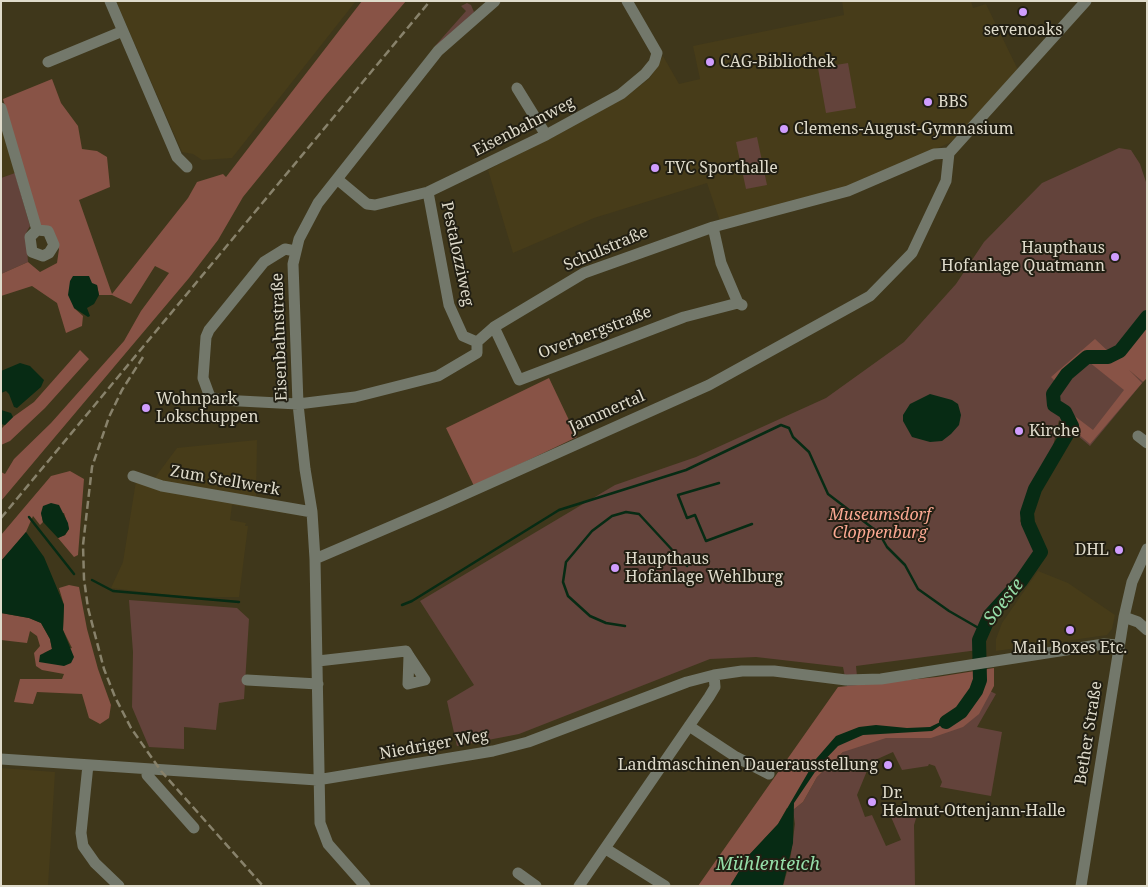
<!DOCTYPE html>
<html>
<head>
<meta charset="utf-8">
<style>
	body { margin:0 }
	#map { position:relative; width:1148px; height:887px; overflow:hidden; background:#3f371b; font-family:"Noto Serif",serif }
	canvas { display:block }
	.frame { position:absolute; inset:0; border:2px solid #dfdbcb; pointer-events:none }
</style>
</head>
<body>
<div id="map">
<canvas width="1148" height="887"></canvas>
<div class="frame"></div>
</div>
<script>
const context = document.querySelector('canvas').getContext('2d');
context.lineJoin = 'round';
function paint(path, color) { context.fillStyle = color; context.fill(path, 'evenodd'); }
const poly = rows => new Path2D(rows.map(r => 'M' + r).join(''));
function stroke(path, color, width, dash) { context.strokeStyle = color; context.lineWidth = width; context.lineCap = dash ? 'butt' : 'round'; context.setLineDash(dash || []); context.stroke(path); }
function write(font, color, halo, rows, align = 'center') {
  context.font = font + ' "Noto Serif",serif'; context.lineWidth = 4; context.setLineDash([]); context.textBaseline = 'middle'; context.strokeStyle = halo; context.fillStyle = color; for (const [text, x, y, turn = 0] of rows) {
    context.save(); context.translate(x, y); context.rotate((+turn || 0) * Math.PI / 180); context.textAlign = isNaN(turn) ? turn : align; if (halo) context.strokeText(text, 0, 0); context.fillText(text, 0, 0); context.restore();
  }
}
const built = poly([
	[116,1,356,1,232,158,202,160,193,154,182,152],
	[842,1,971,1,973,8,986,4,1018,70,961,134,949,143,847,188,720,221,707,183,594,218,513,253,488,170,623,99,650,78,663,56,679,84,700,79,693,46,844,15],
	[1,122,15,173,1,178],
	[257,440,256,496,305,508,305,516,232,505,230,520,246,523,245,526,248,526,239,597,186,597,111,588,123,562,136,481,151,483,177,448],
	[1038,571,1068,583,1115,615,1112,629,1107,635,996,651,996,639,1002,623],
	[1,768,55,772,48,886,1,886]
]);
const green = poly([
	[467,3,471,5,474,12,439,46,435,46,466,11,461,6],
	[848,63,856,108,826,113,818,68],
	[757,137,767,185,746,189,736,142],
	[1119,148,1131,150,1140,164,1147,185,1147,309,1110,353,1143,382,1090,446,1059,420,1052,451,1034,483,1020,521,1036,551,978,650,856,666,858,686,980,686,996,694,977,727,1002,732,991,796,940,787,942,782,935,766,929,764,928,766,902,770,893,752,873,761,869,766,857,795,865,817,872,815,886,846,901,840,888,810,896,808,918,812,914,825,915,886,783,886,790,861,795,824,793,810,803,802,817,777,843,752,847,687,843,667,756,657,710,659,519,734,457,746,447,701,474,685,420,601,615,485,696,457,826,398,904,342,956,284,984,242,1042,183],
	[15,173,30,226,26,233,28,262,1,274,1,178],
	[129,600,237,608,249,619,244,699,219,703,216,730,184,727,184,749,149,747,132,707,133,652]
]);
const forest = poly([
	[362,1,406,1,325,96,243,197,218,240,189,278,1,501,1,472,5,474,14,459,51,423,124,341,141,311,169,273,155,266,131,304,112,295,99,295,97,285,74,308,83,316,82,326,66,333,57,303,32,286,1,296,1,274,28,262,40,272,57,263,59,249,51,229,38,227,3,99,52,79,61,103,78,126,82,149,97,151,107,157,110,187,79,200,112,294,188,198,197,182,223,174,226,177],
	[1147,309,1147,378,1143,382,1129,370,1142,383,1090,444,1064,422,1068,411,1093,430,1124,390,1089,362,1062,388,1051,377,1095,339,1110,353],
	[80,350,89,359,45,408,10,441,1,445,1,429,13,417,34,402],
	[549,378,577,437,474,486,446,428],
	[70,471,84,479,78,555,74,557,58,538,65,535,69,529,64,513,41,513,43,522,40,525,33,516,26,532,1,561,1,535,51,476],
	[69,585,79,587,87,629,98,669,111,705,109,718,100,724,89,718,82,694,37,692,33,704,14,702,20,679,62,679,64,674,42,670,36,666,34,653,40,646,37,636,30,631,27,643,1,640,1,613,29,618,41,623,50,639,52,649,44,653,72,648,63,630,64,605,59,588],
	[994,668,994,686,979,714,963,727,931,738,886,738,843,752,817,777,803,802,793,810,787,808,778,824,749,855,730,886,698,886,838,687,937,677]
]);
const water = poly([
	[73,276,89,276,92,283,97,285,99,295,94,304,87,308,90,316,88,317,74,308,68,295,70,281],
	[20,363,30,366,44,380,41,387,17,408,14,407,9,394,6,391,1,393,1,371],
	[930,394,952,400,958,404,961,415,959,425,951,434,942,441,930,442,912,437,903,421,903,415,910,404],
	[1,410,11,413,13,417,5,425,1,424],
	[51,503,59,505,68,523,69,529,65,535,58,538,43,522,41,513,43,506],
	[26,532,44,557,64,605,63,630,74,657,71,663,64,666,39,662,40,655,52,649,50,639,41,623,29,618,1,613,1,561],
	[961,712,932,731,863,735,838,746,819,766,794,803,793,843,783,885,730,886,749,855,778,824,816,759,836,736,859,727,876,725,907,728,930,727]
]);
const stream = poly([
	[719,483,678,495,687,518,695,515,706,541,752,524],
	[29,517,74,574],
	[92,580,113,591,239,602],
	[402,605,412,601,559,510,686,470,781,425,789,428,793,437,809,452,828,494,879,533,887,547,905,565,918,589,949,611,982,630],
	[625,626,606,623,590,616,568,596,563,582,566,562,592,531,612,516,626,512,639,514,687,566]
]);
const river = poly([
	[946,722,961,712,976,691,980,680,979,640,990,615,1021,581,1041,552,1028,523,1027,513,1035,489,1072,426,1065,412,1054,405,1053,394,1067,374,1087,357,1108,357,1120,351,1147,317]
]);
const minor = poly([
	[110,1,177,157,187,167],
	[48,62,123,31],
	[517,88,546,135],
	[1,108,37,230],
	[337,179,367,204,375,205,428,192,546,135,621,94,645,74,654,63,657,53,627,1],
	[428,192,449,305,463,336,477,342],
	[713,227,721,263,738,303,742,305],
	[37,230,48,231,54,245,49,253,43,256,32,252,30,237,37,230],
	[295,251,285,249,264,262,209,330,206,337,203,378,210,397,221,400,298,404,355,397,438,376,477,353,477,342,494,327,584,273,713,227,848,191,934,154,949,153],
	[494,327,519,380,684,317,738,303],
	[1138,436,1147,443],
	[133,476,162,486,312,512],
	[315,559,441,505,709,385,870,296,912,253,946,181,949,153,1086,1],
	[1124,617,1138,622,1147,630],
	[318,661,406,651,409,656,425,680,408,684,409,656],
	[247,680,318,684],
	[689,726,736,757,769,774],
	[1,759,317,780,493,751,528,742,687,682,714,675,742,671,774,671,846,680,881,679,1104,644,1119,645],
	[88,765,81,833,83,846,95,863,119,886],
	[147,770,147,775,194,828],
	[606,849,665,886],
	[518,873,536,886],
	[365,886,328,844,320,823,315,559,312,512,305,469,298,404,293,264,299,239,318,203,438,51,495,1],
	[579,886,709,697,715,687,714,675],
	[1081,886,1124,617,1132,582,1147,549]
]);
const rail = poly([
	[143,357,122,390,109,417,92,467,83,545,84,579,88,608,104,669,115,697,131,728,161,771,263,886],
	[1,518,430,1]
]);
const markers = [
	[1023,12,5,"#d09dfe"],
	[710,62,5,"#d09dfe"],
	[928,102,5,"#d09dfe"],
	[784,129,5,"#d09dfe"],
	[655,168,5,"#d09dfe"],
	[1115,257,5,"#d09dfe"],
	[146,408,5,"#d09dfe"],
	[1019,431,5,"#d09dfe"],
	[1119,550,5,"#d09dfe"],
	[615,568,5,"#d09dfe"],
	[1070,630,5,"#d09dfe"],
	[888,765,5,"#d09dfe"],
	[872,802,5,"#d09dfe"]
];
const poiNames = [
	["sevenoaks",1023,30,"center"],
	["CAG-Bibliothek",720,62],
	["BBS",938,102],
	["Clemens-August-Gymnasium",794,129],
	["TVC Sporthalle",665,168],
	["Haupthaus",1105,248,"right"],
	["Hofanlage Quatmann",1105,266,"right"],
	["Wohnpark",156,399],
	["Lokschuppen",156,417],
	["Kirche",1029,431],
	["DHL",1109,550,"right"],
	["Haupthaus",625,559],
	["Hofanlage Wehlburg",625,577],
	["Mail Boxes Etc.",1070,648,"center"],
	["Landmaschinen Dauerausstellung",878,765,"right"],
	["Dr.",882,793],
	["Helmut-Ottenjann-Halle",882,811]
];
const streetNames = [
	["Eisenbahnweg",524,127,-27],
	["Schulstraße",606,249,-23],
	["Pestalozziweg",457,254,78],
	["Overbergstraße",595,333,-21],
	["Eisenbahnstraße",280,337,-92],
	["Jammertal",607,412,-24],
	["Zum Stellwerk",225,481,10],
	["Bether Straße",1089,733,-81],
	["Niedriger Weg",434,745,-10]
];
const parkNames = [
	["Museumsdorf",880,515],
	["Cloppenburg",880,533]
];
const waterNames = [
	["Soeste",1004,602,-52],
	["Mühlenteich",768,865]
];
paint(built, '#473c19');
paint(green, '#63433b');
paint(forest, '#885346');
paint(water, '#072b14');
stroke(stream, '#072b14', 2.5);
stroke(river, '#072b14', 14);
stroke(minor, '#73786b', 11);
stroke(rail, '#88826b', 2.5, [8, 4]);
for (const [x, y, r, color] of markers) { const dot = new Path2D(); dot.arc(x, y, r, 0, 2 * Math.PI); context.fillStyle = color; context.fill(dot); stroke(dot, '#221f13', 2); }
write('16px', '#dfdbcb', '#221f13', poiNames, 'left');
write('16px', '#dfdbcb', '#221f13', streetNames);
write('italic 16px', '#fba892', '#221f13', parkNames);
write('italic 18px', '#95dda8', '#221f13', waterNames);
</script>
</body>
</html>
